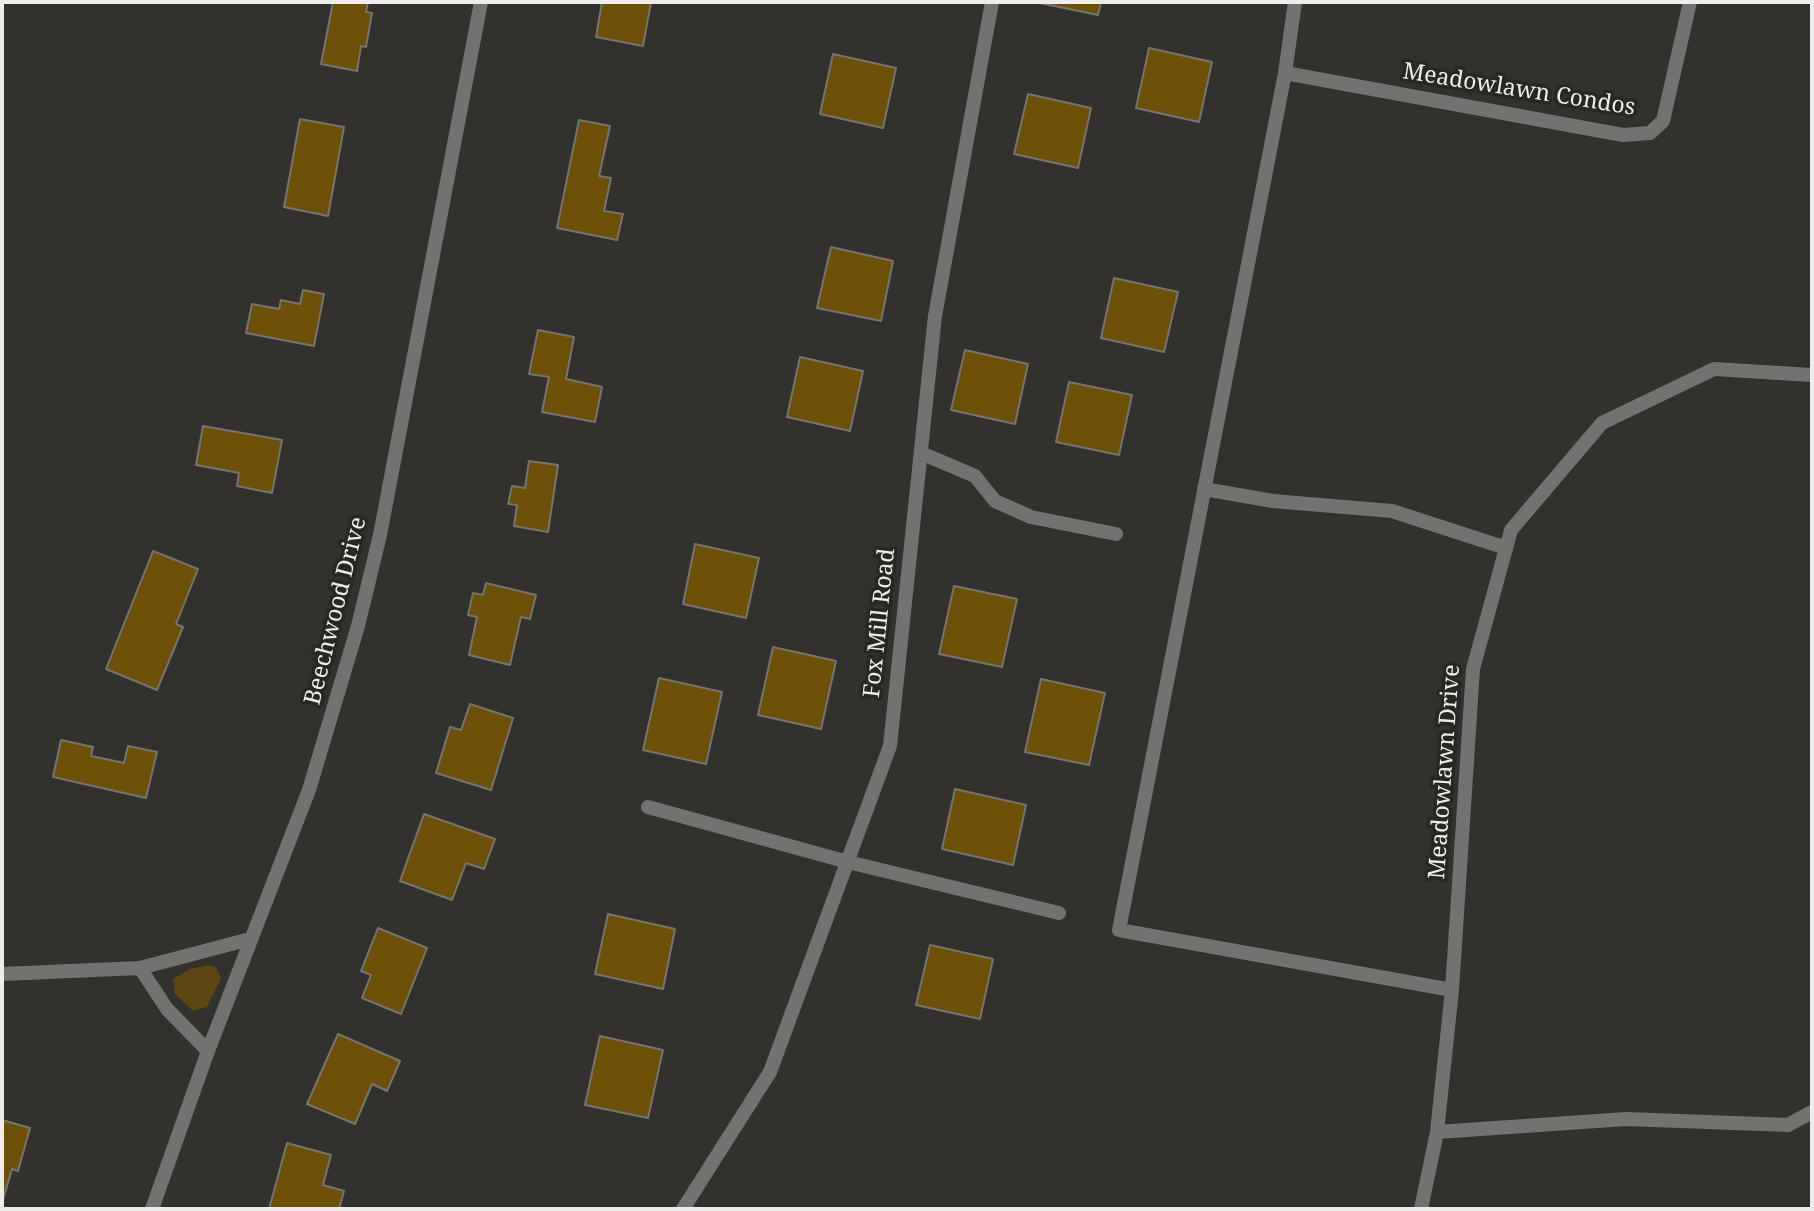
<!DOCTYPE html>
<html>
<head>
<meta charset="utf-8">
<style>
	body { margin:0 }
	#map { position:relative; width:1814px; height:1211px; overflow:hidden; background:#33312e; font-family:"Noto Serif",serif }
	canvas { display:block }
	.frame { position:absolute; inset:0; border:4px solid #eeedeb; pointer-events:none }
</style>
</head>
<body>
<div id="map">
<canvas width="1814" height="1211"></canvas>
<div class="frame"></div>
</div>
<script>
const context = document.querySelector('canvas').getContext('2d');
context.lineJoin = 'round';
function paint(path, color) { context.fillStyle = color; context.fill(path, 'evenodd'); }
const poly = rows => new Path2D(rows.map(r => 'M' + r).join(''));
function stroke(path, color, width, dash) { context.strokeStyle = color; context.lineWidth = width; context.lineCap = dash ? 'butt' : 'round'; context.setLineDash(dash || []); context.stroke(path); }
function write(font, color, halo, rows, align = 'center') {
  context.font = font + ' "Noto Serif",serif'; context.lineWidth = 7; context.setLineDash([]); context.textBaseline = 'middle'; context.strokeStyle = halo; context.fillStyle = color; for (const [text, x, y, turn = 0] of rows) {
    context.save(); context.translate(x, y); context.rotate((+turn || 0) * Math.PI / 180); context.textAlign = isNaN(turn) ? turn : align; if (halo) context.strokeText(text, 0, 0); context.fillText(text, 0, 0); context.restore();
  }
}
const green = poly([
	[208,965,216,967,221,978,207,1007,193,1011,175,994,173,979,190,969]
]);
const building = poly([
	[333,2,368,2,366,12,372,13,366,47,361,46,357,71,321,64,333,2],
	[602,2,651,2,643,46,596,37,602,2],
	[1035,2,1101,2,1098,15,1035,2],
	[1149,48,1212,62,1199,122,1136,108,1149,48],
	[833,54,896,68,883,128,820,114,833,54],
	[1028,94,1091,108,1078,168,1014,154,1028,94],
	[300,119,344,127,328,216,284,207,300,119],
	[579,120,610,126,599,176,611,178,604,211,623,214,617,240,557,228,579,120],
	[831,247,893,261,881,321,817,308,831,247],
	[1114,278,1178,292,1164,352,1101,338,1114,278],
	[303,290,324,294,314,346,246,333,252,304,279,309,281,300,300,304,303,290],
	[538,330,574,337,566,379,602,387,595,422,542,412,549,377,529,374,538,330],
	[965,350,1028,364,1015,424,951,410,965,350],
	[800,357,863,371,850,431,787,417,800,357],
	[1069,382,1132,395,1119,455,1056,442,1069,382],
	[203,426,282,440,272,493,237,486,239,473,196,465,203,426],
	[529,461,558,465,548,532,514,526,517,505,508,504,512,486,525,488,529,461],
	[695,544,759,558,746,618,683,604,695,544],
	[153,551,198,569,176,624,183,627,157,690,106,669,153,551],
	[486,583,536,595,530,619,521,617,510,665,469,655,477,617,468,615,473,593,483,595,486,583],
	[954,586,1017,599,1002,667,939,654,954,586],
	[773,647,836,661,821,729,758,715,773,647],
	[659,678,722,692,706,764,643,750,659,678],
	[1041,679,1105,693,1089,765,1025,752,1041,679],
	[470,704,513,718,491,790,436,773,450,727,461,730,470,704],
	[61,740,93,747,91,756,124,763,128,746,157,752,146,798,53,777,61,740],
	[955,789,1026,805,1013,865,942,849,955,789],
	[424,814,495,839,484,869,466,863,452,900,400,881,424,814],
	[608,914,675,929,663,989,595,974,608,914],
	[378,928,427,948,401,1014,362,998,371,975,361,971,378,928],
	[930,945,993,959,980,1019,916,1005,930,945],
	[338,1034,400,1061,387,1091,372,1084,355,1124,307,1104,338,1034],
	[600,1036,663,1050,648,1118,585,1105,600,1036],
	[2,1120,30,1128,18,1171,12,1169,2,1203,2,1120],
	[287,1143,331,1155,323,1185,344,1191,339,1209,269,1209,287,1143]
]);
const lane = poly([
	[921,453,975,476,995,501,1031,517,1116,534],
	[1204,489,1273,501,1392,511,1506,548]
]);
const street = poly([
	[1295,2,1285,73,1119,930,1452,990],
	[1285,73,1623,135,1650,133,1663,121,1690,2],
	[648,807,848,862,1059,913],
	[140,968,167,1009,208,1051],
	[2,974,140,968,250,939],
	[1437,1132,1626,1119,1788,1125,1812,1112],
	[152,1209,208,1051,309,790,358,626,380,535,481,2],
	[683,1209,770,1072,890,746,935,316,992,2],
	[1421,1209,1437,1132,1452,990,1473,669,1511,530,1602,423,1714,369,1812,375]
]);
const streetNames = [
	["Meadowlawn Condos",1519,90,9],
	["Beechwood Drive",336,611,-76],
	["Fox Mill Road",880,623,-84],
	["Meadowlawn Drive",1445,772,-86]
];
paint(green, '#5d4613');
paint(building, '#6c5008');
stroke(building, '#767471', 2);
stroke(lane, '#737271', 14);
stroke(street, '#737271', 14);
write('23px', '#eeedeb', '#292724', streetNames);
</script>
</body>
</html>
